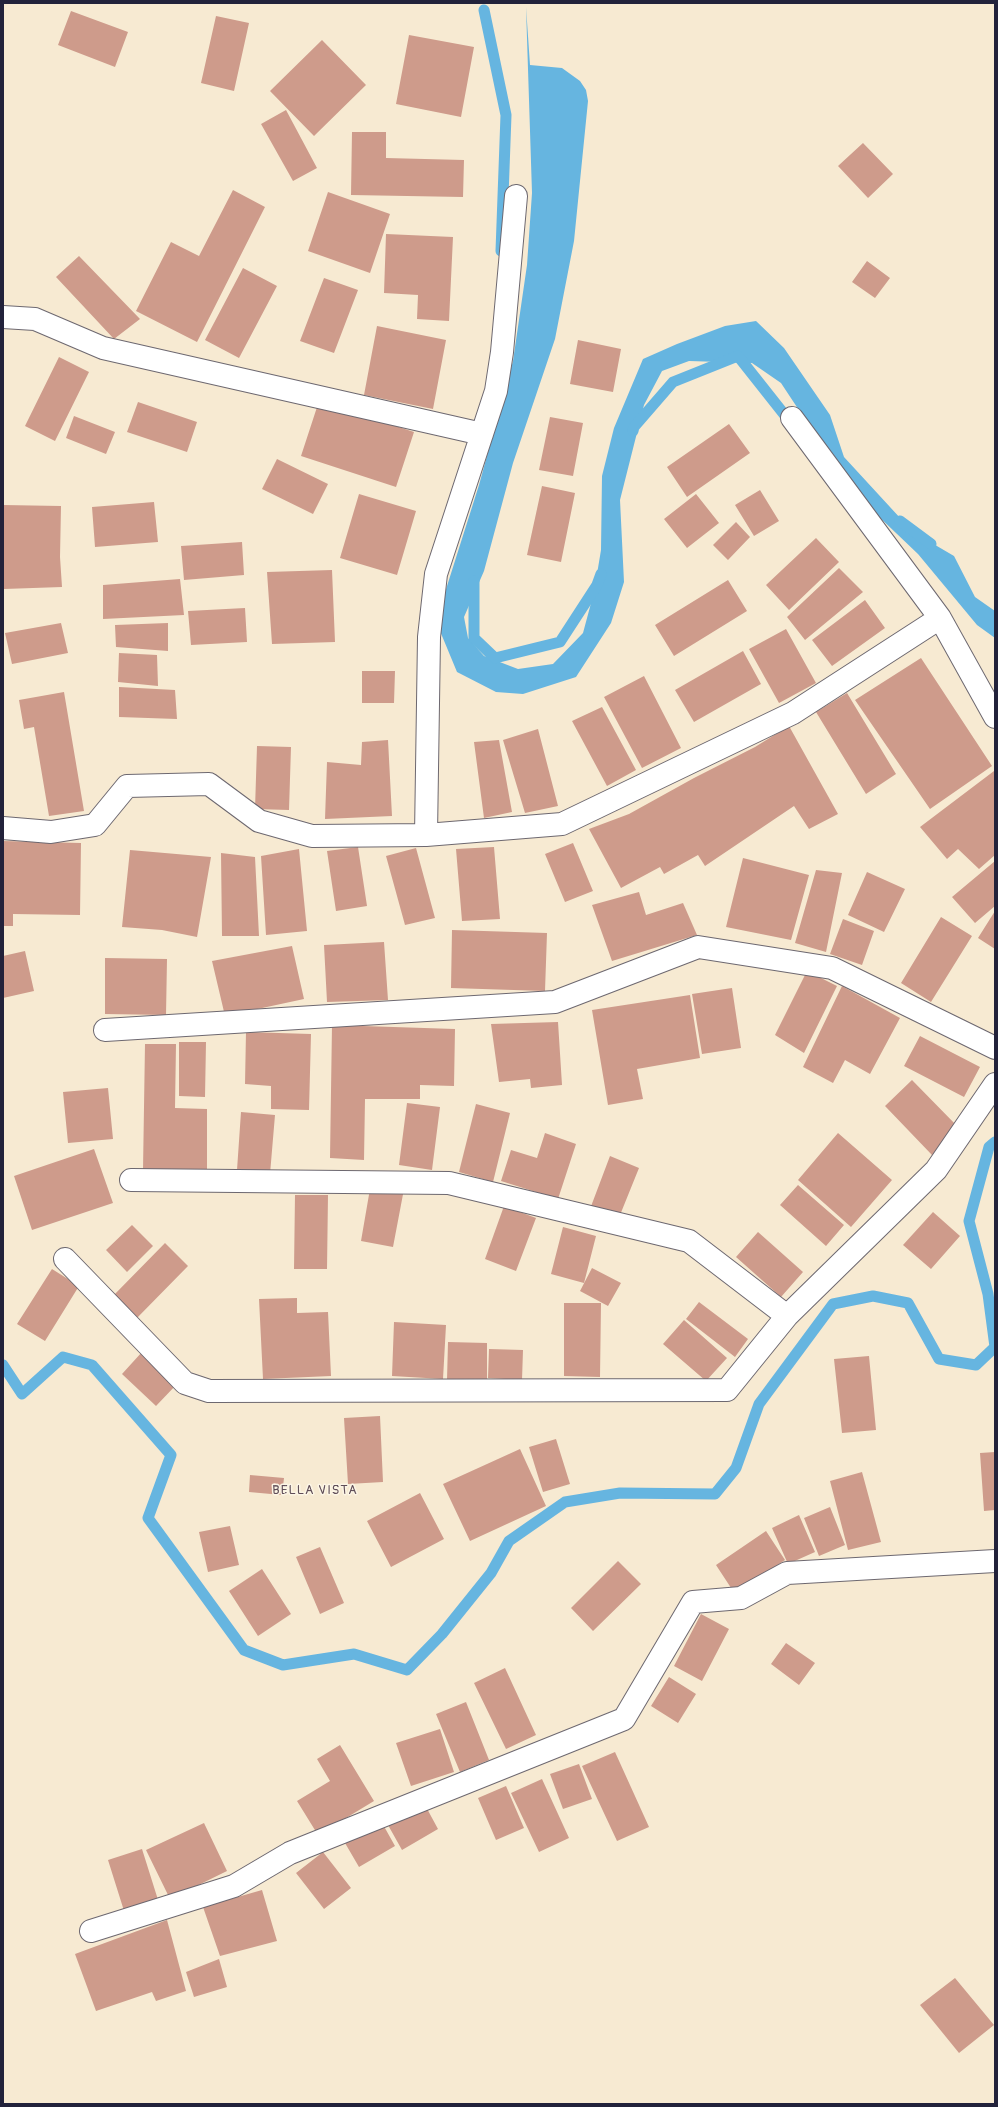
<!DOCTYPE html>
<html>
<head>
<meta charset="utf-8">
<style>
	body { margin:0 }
	#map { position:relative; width:998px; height:2107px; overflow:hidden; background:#f7ead2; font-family:Pangolin,sans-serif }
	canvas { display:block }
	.frame { position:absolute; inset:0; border:4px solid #22223b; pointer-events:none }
</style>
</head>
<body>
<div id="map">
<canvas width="998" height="2107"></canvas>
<div class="frame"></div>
</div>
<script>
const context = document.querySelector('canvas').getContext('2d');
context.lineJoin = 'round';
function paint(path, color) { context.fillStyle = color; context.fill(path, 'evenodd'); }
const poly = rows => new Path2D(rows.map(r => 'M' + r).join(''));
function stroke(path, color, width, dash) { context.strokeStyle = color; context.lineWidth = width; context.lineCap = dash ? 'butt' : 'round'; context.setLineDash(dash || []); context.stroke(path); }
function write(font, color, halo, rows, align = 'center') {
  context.font = font + ' Pangolin,sans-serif'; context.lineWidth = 3; context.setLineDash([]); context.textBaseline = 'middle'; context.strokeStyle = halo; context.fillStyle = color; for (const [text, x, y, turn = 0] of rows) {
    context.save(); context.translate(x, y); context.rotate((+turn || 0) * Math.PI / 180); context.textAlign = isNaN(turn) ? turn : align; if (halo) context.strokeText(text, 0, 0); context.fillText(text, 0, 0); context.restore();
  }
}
const water = poly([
	[526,7,530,65,562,68,580,81,586,90,588,101,574,241,555,339,513,463,484,571,464,617,468,638,484,656,518,669,553,664,583,633,594,592,601,550,602,476,614,428,643,359,677,344,725,326,756,321,784,348,830,415,844,457,913,532,954,556,975,597,995,611,995,638,977,625,918,554,853,492,781,383,752,363,689,361,662,371,644,405,620,500,624,582,611,623,576,677,523,694,496,692,457,672,440,631,441,605,479,485,513,361,527,265,532,193]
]);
const stream = poly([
	[484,10,506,115,501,251],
	[633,431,634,427,673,382,738,356,791,423],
	[900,521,931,544],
	[474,581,474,638,495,658,560,642,597,585,601,574],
	[3,1365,22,1394,63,1357,92,1365,171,1455,148,1518,244,1650,283,1665,354,1654,407,1670,442,1634,491,1573,509,1541,565,1502,620,1493,715,1494,736,1468,759,1404,833,1304,873,1296,908,1303,939,1359,976,1365,995,1347,988,1294,969,1221,989,1147,995,1142]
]);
const building = poly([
	[71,11,128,32,115,67,58,45],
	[216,16,249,23,234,91,201,83],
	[409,35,474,47,461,117,396,104],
	[322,40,366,85,314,136,270,91],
	[286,110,317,168,293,181,261,124],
	[352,132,386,132,386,158,464,160,463,197,351,195],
	[863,143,893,174,868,198,838,166],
	[233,190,265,207,197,342,136,311,171,242,199,256],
	[328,192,390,214,370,273,308,251],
	[386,234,453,237,449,321,417,319,418,295,384,293],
	[79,256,140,319,114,339,56,277],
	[867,261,890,278,875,298,852,282],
	[243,268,277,286,239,358,205,340],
	[324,278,358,290,334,353,300,341],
	[377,326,446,340,433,409,364,395],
	[578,340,621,349,613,392,570,384],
	[59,357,89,372,55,441,25,426],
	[319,401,414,432,396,487,301,456],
	[138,402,197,422,187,452,127,432],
	[74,416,115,432,106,454,66,438],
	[550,417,583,423,573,476,539,470],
	[729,424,750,453,687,497,667,467],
	[277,459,328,484,313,514,262,489],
	[542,486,575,493,561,562,527,555],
	[760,490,779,521,754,536,735,505],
	[359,494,416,511,397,575,340,558],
	[696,494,719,523,687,548,664,519],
	[154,502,158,542,95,547,92,507],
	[3,505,61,506,60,557,62,587,4,589],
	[736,522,750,537,728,560,713,545],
	[816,538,839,562,789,610,766,585],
	[242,542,244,575,184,580,181,546],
	[839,568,863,592,805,640,787,617],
	[332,570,335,642,272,644,267,572],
	[180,579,184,615,103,619,103,585],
	[728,580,747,611,674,656,655,625],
	[865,600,885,628,832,666,812,640],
	[245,608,247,642,191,645,188,611],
	[61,623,68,653,12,664,5,633],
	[168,623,168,651,116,647,115,625],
	[786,629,816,683,779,703,749,649],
	[743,651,761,684,694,722,675,690],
	[119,653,157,655,158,686,118,682],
	[921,658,992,766,930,809,855,700],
	[362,671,395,671,394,703,362,703],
	[644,676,681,748,642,768,604,697],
	[119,687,175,690,177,719,119,717],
	[64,692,84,811,49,816,34,727,24,729,19,700],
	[847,693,896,774,866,794,816,712],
	[602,707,636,770,607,786,572,721],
	[789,726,838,814,809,829,794,806,705,866,698,855,664,874,660,867,621,888,589,829,629,814,694,778,755,747],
	[538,729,558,806,525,813,503,740],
	[388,740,392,816,325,819,327,762,361,765,362,742],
	[499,740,512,812,484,818,474,742],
	[257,746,291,747,289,810,255,809],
	[994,771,995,855,979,869,958,849,947,859,920,827],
	[3,841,81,843,80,915,13,914,13,926,3,926],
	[573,843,593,891,565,902,545,854],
	[358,847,367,906,336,911,327,851],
	[494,847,500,919,462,921,456,849],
	[416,848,435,918,405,925,386,856],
	[299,849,307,931,266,935,261,856],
	[130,850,211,857,197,937,162,930,122,927],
	[221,853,255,857,259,936,222,936],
	[743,858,809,875,791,940,726,927],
	[995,861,995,906,975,923,952,897],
	[816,870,842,873,826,952,795,943],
	[867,872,905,889,884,932,848,915],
	[639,892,646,915,683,903,697,935,612,961,592,905],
	[995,911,995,949,978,938],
	[941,917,972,936,931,1002,901,983],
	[843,919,874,931,862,965,830,954],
	[452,930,547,933,545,991,451,988],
	[384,942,388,1000,327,1002,324,945],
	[292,946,304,999,225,1016,212,961],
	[25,951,34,991,3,998,3,956],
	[105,958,167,959,166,1015,105,1014],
	[807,971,837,986,804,1053,775,1035],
	[842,986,900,1018,870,1074,845,1060,833,1083,803,1067],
	[732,988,741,1048,702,1054,692,994],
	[690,995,700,1058,637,1069,643,1099,608,1105,592,1010],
	[558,1022,562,1085,531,1088,530,1079,499,1082,491,1024],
	[332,1025,455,1029,454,1086,420,1085,420,1099,365,1099,364,1160,330,1158],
	[246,1032,311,1034,309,1110,271,1109,271,1086,245,1084],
	[920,1036,980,1067,964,1097,904,1066],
	[179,1042,206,1042,205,1097,179,1096],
	[145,1044,176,1044,175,1108,207,1109,207,1172,143,1170],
	[912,1080,959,1128,932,1155,885,1106],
	[108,1088,113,1139,68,1143,63,1092],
	[407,1103,440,1107,432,1170,399,1165],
	[476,1104,510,1113,493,1182,459,1172],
	[241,1112,275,1115,270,1174,237,1170],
	[545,1133,576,1144,558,1199,501,1181,511,1150,537,1158],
	[838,1133,892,1180,851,1227,798,1180],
	[94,1149,113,1203,32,1230,14,1176],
	[610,1156,639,1168,618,1220,590,1209],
	[371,1183,404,1189,393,1247,361,1241],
	[798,1185,844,1225,826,1246,780,1205],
	[295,1195,328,1195,327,1269,294,1269],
	[504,1206,536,1218,516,1271,485,1259],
	[933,1212,960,1236,931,1269,903,1245],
	[132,1225,153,1246,127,1272,106,1250],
	[563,1227,596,1236,584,1283,551,1274],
	[758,1232,803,1272,781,1297,736,1257],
	[165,1243,188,1266,136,1319,113,1296],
	[592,1268,621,1283,608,1306,580,1291],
	[52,1269,79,1286,45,1341,17,1324],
	[297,1298,297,1313,328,1312,331,1376,263,1379,259,1299],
	[699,1302,748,1339,735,1357,686,1319],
	[564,1303,601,1303,600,1377,564,1376],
	[684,1320,727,1358,706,1381,663,1344],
	[394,1322,446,1325,443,1379,392,1376],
	[448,1342,487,1343,487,1381,447,1380],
	[489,1349,523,1350,522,1380,488,1378],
	[142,1352,177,1384,156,1406,122,1374],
	[869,1356,876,1430,842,1433,834,1359],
	[380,1416,383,1482,348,1484,344,1418],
	[556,1439,570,1484,543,1492,529,1447],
	[520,1449,546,1506,470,1541,443,1484],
	[995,1452,995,1510,984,1511,980,1453],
	[862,1472,881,1542,848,1550,830,1481],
	[250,1475,284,1478,282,1495,249,1492],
	[420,1493,444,1539,391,1567,367,1521],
	[830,1507,845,1545,819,1556,804,1518],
	[799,1515,815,1552,788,1564,772,1528],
	[230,1526,239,1565,208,1572,199,1532],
	[766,1531,785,1560,735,1594,716,1565],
	[320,1547,344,1603,320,1614,296,1557],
	[618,1561,641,1584,593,1631,571,1608],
	[262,1569,291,1614,258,1636,229,1591],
	[701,1614,729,1629,702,1681,674,1666],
	[786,1643,815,1663,799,1685,771,1664],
	[505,1668,536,1735,506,1749,474,1683],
	[669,1677,696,1694,678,1723,651,1706],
	[466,1702,489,1760,460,1772,436,1714],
	[440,1729,454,1772,411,1786,396,1743],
	[340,1745,374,1801,318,1835,297,1801,330,1781,317,1759],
	[615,1752,649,1827,617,1841,582,1766],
	[579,1764,592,1799,563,1809,550,1774],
	[542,1779,569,1838,539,1852,511,1793],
	[506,1786,524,1828,496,1840,478,1798],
	[425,1805,438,1829,402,1850,388,1825],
	[381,1821,395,1846,359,1867,345,1843],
	[204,1823,227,1871,170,1899,146,1850],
	[142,1849,159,1903,125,1914,108,1860],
	[323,1852,351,1888,324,1909,296,1873],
	[262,1890,277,1941,220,1956,203,1907],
	[167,1920,186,1991,156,2001,152,1992,96,2011,75,1954],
	[219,1959,227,1987,194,1997,186,1972],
	[955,1978,994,2025,959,2053,920,2005]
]);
const minor = poly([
	[3,317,35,319,103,348,482,434],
	[792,418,940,618,995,717],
	[3,828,51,832,95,825,127,786,209,784,259,821,312,836,426,835,562,824,793,713,940,618],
	[426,835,429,637,436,574,496,391,502,352,516,196],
	[105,1030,555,1002,698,947,832,968,995,1048],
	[131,1180,449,1183,689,1241,787,1316],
	[65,1259,185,1383,209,1391,727,1390,787,1316,936,1170,995,1084],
	[91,1931,234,1886,290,1853,624,1719,693,1602,741,1598,787,1573,995,1561]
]);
const neighbourhoodNames = [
	["BELLA VISTA",315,1491]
];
paint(water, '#66b5e0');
stroke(stream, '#66b5e0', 11);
paint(building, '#ce9b8b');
stroke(minor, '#6d6870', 24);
stroke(minor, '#fff', 22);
context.letterSpacing = '1px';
write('13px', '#5e4c57', '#fcf5e5', neighbourhoodNames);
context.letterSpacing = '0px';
</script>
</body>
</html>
